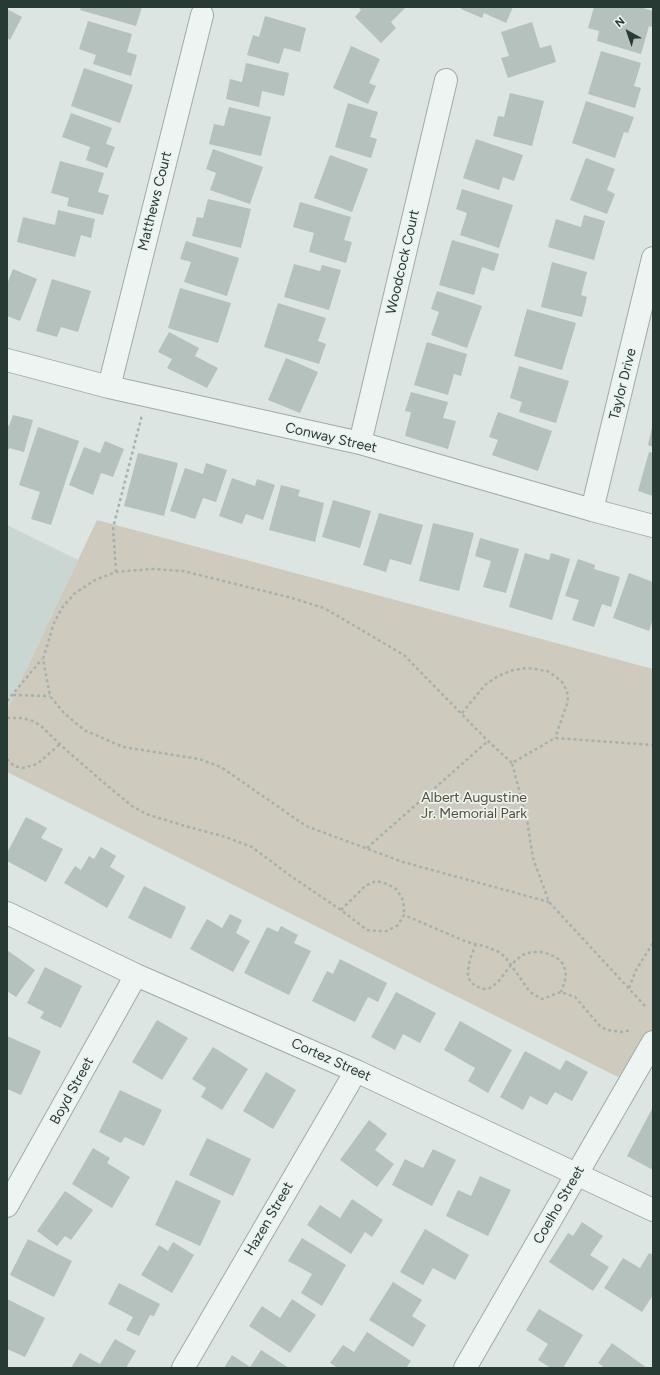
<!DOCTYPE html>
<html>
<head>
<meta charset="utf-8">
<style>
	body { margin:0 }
	#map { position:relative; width:660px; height:1375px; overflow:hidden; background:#dce5e1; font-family:Figtree,sans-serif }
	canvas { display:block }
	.frame { position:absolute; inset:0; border:8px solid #273a33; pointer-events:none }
	.north { position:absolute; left:608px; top:12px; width:40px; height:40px; -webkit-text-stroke:3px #ebf3f0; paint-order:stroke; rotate:320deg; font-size:11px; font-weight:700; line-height:16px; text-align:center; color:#273a33 }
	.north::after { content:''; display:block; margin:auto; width:14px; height:18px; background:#273a33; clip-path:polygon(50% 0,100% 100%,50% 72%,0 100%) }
</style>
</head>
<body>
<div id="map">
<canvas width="660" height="1375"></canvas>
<div class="frame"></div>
<div class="north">N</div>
</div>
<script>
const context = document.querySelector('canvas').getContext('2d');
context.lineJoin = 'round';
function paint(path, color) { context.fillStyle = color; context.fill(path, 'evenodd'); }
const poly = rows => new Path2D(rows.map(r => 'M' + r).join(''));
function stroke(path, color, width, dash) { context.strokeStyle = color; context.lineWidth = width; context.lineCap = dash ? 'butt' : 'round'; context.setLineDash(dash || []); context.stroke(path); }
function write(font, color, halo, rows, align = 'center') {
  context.font = font + ' Figtree,sans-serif'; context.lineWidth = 3.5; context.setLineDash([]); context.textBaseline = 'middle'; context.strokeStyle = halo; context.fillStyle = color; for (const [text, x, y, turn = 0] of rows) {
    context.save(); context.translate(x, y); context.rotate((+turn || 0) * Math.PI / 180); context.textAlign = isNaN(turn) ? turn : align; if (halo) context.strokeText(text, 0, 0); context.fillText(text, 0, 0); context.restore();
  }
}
const built = poly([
	[7,525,78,560,7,710]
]);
const green = poly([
	[97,520,653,669,653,1042,630,1083,7,772,7,710]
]);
const building = poly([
	[81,7,142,7,136,26,80,10],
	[358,7,406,7,391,22,396,28,381,43,355,17,361,10],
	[462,7,513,7,506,23,484,13,482,18,461,9],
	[594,7,640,7,653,11,653,27,649,26,641,54,597,41,599,31,588,28],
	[7,9,22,17,10,40,7,38],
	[265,16,306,28,300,52,284,48,279,64,247,55,253,35,259,37],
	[88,21,132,34,127,52,137,55,131,76,93,64,96,55,79,49],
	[532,22,540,48,551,45,556,62,508,78,501,58,509,56,501,32],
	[351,46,380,59,369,83,376,86,368,104,333,88],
	[601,51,641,63,634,86,641,88,635,108,588,94],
	[246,63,289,73,284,96,262,91,259,107,226,99,230,79,242,82],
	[84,68,133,85,120,123,71,106],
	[510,93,544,101,532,146,493,136,498,116,504,117],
	[586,101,634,117,628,133,624,132,615,158,572,143],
	[348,103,378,112,370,137,377,139,371,158,335,147],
	[229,107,271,117,261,156,209,144,214,124,224,126],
	[71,113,112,128,106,144,115,147,107,168,86,160,90,147,62,137],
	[476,139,523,155,514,181,503,177,499,190,463,178],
	[213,149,263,167,250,204,210,190,216,173,206,169],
	[330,155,368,169,352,212,314,198],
	[586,158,615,169,607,190,615,194,607,214,570,200],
	[60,161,104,173,98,192,109,195,103,215,67,206,69,198,51,193],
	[462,189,513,205,499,248,460,235,467,213,456,209],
	[208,199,251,209,241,248,192,236,197,217,203,218],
	[300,202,351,217,344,240,352,242,346,263,309,252,314,233,293,227],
	[58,210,95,219,91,238,81,235,75,257,17,242,23,217,55,225],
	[584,215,605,221,594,260,548,247,556,219,581,227],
	[452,240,499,254,494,271,482,267,474,295,439,285],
	[186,241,239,258,227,296,184,282,191,262,180,259],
	[552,262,587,272,581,295,587,297,582,317,541,307],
	[294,264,320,271,322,265,341,270,329,310,284,297],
	[13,269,37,279,20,321,7,316,7,284],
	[52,279,91,291,78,332,61,327,57,337,36,331],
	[180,288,231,303,218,343,168,328],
	[437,291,482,306,467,348,431,335,439,312,431,309],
	[278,303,326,318,318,341,326,344,319,364,264,347],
	[527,309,576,323,562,370,514,356],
	[169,332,199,348,195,356,218,368,207,388,167,368,172,359,158,352],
	[427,342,467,354,461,376,454,374,448,395,414,385],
	[286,358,318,372,300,413,268,400],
	[519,366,569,381,556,423,519,412,522,402,510,398],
	[411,392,448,402,443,418,456,421,448,449,405,436,411,412,405,411],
	[498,412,552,431,538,471,492,455,498,440,489,437],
	[13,415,33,420,24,452,9,448,7,454,7,425,9,426],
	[38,427,79,441,51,525,31,519,40,492,19,485],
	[652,427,653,427,653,447,648,445],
	[105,441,124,449,113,477,101,473,93,495,69,485,84,447,100,453],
	[649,452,653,453,653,496,638,491],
	[138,453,178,463,164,516,124,506],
	[206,463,227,470,216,502,203,498,195,519,170,511,185,468,203,474],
	[232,478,255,486,257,479,275,485,263,520,246,514,242,524,219,516],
	[281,485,300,490,298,496,324,503,315,542,269,530],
	[333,500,371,511,360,548,322,537],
	[379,513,423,525,411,565,390,559,386,572,363,565],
	[433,523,474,533,459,591,419,581],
	[480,538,519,549,506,593,483,587,491,561,475,556],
	[525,553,549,560,551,553,570,559,552,620,509,607],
	[578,559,595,565,594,569,620,577,611,607,602,604,594,627,572,620,579,600,565,596],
	[629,573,653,582,653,619,649,631,613,618],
	[26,817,47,828,41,838,63,849,46,882,7,861,7,853],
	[101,847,116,856,110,867,125,876,107,908,64,883,75,866,81,870,89,856,94,859],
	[144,886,186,907,171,939,128,918],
	[230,914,242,920,236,933,250,941,233,972,190,949,207,919,222,928],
	[281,926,298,935,294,943,311,951,289,995,244,973,267,927,278,932],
	[7,950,35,970,16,997,7,991],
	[340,959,387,983,378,1002,368,997,355,1022,312,1001,327,971,333,974],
	[45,967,82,986,61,1028,40,1018,44,1012,27,1003],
	[396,992,436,1013,420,1043,403,1034,395,1050,371,1037],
	[157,1020,188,1038,162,1080,132,1062],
	[460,1021,512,1050,488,1093,468,1081,475,1068,444,1050],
	[7,1036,41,1051,21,1095,7,1089],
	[213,1047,248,1069,222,1110,201,1097,206,1088,192,1079],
	[525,1051,560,1070,566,1060,588,1072,572,1101,555,1092,547,1105,530,1096,523,1110,500,1097],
	[266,1072,296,1090,273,1129,243,1111],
	[120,1090,162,1110,144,1146,125,1137,121,1143,99,1132],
	[653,1107,653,1170,627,1156],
	[369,1120,387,1134,375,1150,394,1164,377,1187,340,1160],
	[207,1138,251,1159,233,1196,189,1175],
	[93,1148,110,1158,107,1163,130,1177,112,1208,72,1184],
	[433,1149,456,1160,432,1206,392,1185,405,1159,423,1168],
	[480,1176,511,1190,488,1236,446,1216,458,1190,471,1196],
	[176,1180,221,1201,200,1246,155,1225],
	[65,1191,93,1210,71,1240,65,1236,57,1246,37,1231],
	[352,1199,383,1220,372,1237,365,1232,351,1254,307,1225,320,1205,340,1218],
	[582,1222,603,1236,590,1255,609,1267,593,1291,549,1262,568,1233,573,1236],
	[425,1229,469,1255,455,1280,433,1268,423,1285,400,1272],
	[302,1238,346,1265,322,1306,301,1293,312,1274,288,1261],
	[28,1239,72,1261,54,1297,10,1275],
	[173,1242,194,1255,172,1293,141,1275,159,1245,168,1251],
	[649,1253,653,1255,653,1295,642,1312,604,1288,623,1258,640,1268],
	[393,1282,422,1300,412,1316,426,1325,413,1347,369,1320],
	[119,1283,160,1304,154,1316,150,1315,139,1336,126,1330,133,1317,108,1304],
	[7,1299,45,1318,25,1357,7,1349],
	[292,1299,316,1315,290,1353,249,1326,262,1306,280,1318],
	[539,1309,583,1335,563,1368,551,1368,538,1360,548,1344,526,1330],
	[367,1332,411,1361,406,1368,338,1368,330,1363,343,1345,354,1352],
	[115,1339,136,1351,126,1368,71,1368,80,1353,100,1364],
	[612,1343,647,1368,605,1368,598,1363],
	[261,1350,289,1368,224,1368,232,1355,250,1367]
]);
const path = poly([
	[116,572,113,528,142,415],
	[13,695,50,696],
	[7,701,42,659],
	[462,713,485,685,498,676,513,670,528,668,547,671,555,676,562,682,567,691,568,701,555,738],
	[7,718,22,718,33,721,41,726,65,749,103,782,132,806,146,814,185,826,226,837,252,847,292,877,341,910,367,930,378,931,387,931,398,925,404,915,467,942,487,947,499,952,506,958,530,992,542,999,561,992,575,997,599,1025,606,1030,623,1032,631,1030],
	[7,759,14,766,23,768,37,764,60,744],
	[512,763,488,741,404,655,324,608,292,598,183,571,153,569,116,572,95,580,74,594,62,608,54,623,43,659,50,696,64,713,84,730,123,747,199,759,221,767,306,826,403,862,549,902],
	[367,848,488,741],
	[341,910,365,886,376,881,387,884,396,889,402,898,404,907,404,915],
	[476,944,470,959,468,970,468,978,475,986,484,989,490,988,498,982,511,965,522,955,532,952,541,952,549,954,557,958,563,964,566,972,565,981,561,992],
	[629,988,636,970,653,943],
	[645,1006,549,902,533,858,527,820,512,763,555,738,653,745]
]);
const minor = poly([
	[7,360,109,387,360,443,592,510,653,526],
	[109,387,202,15],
	[360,443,446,80],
	[592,510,653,258],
	[7,913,136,975,356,1071,653,1210],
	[7,1206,136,975],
	[183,1368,356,1071],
	[465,1368,653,1042]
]);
const streetNames = [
	["Matthews Court",155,201,-76],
	["Woodcock Court",403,262,-77],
	["Taylor Drive",623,384,-76],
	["Conway Street",331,438,13],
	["Cortez Street",331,1060,24],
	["Boyd Street",72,1091,-61],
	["Coelho Street",559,1205,-60],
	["Hazen Street",269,1219,-60]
];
const parkNames = [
	["Albert Augustine",474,798],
	["Jr. Memorial Park",474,814]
];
paint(built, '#cad6d1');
paint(green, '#cfcabe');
paint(building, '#b4c1bc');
stroke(minor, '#9eaba6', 24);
stroke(path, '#a6b1ad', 2.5, [3, 3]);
stroke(minor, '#eef4f2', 22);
write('14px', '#273a33', '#ebf3f0', streetNames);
write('14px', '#554e35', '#ebf3f0', parkNames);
</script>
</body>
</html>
